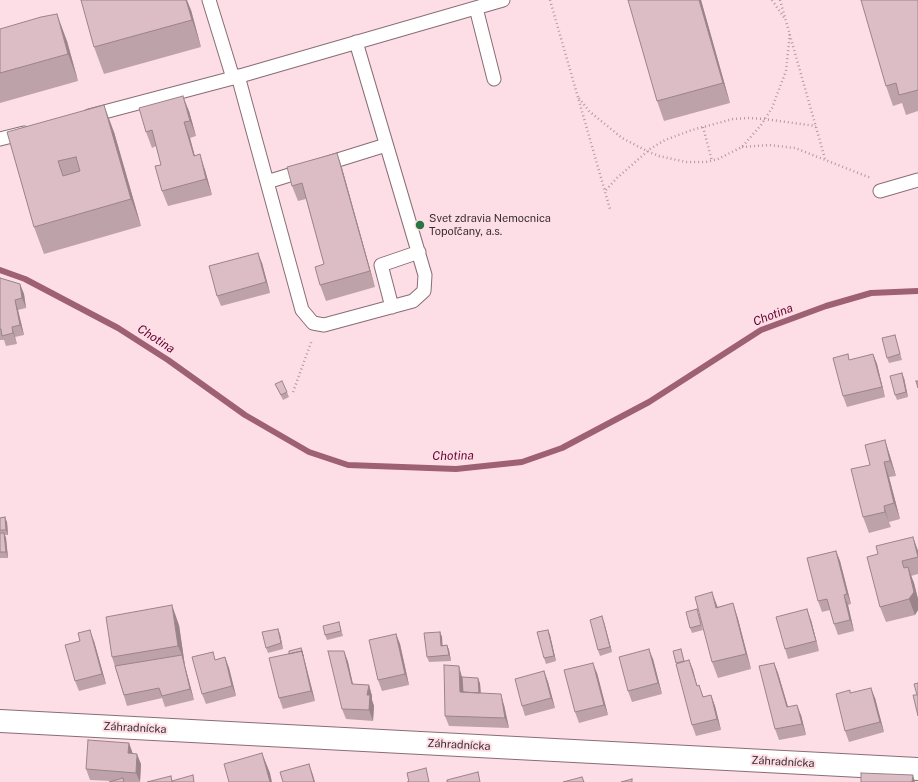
<!DOCTYPE html>
<html>
<head>
<meta charset="utf-8">
<style>
	body { margin:0 }
	canvas { display:block; background:#fedee6 }
</style>
</head>
<body>
<canvas width="918" height="782"></canvas>
<script>
const context = document.querySelector('canvas').getContext('2d');
context.lineJoin = 'round';
const poly = rows => new Path2D(rows.map(r => 'M' + r).join(''));
function stroke(path, color, width, dash) { context.strokeStyle = color; context.lineWidth = width; context.lineCap = dash ? 'butt' : 'round'; context.setLineDash(dash || []); context.stroke(path); }
function paint(path, color) { context.fillStyle = color; context.fill(path, 'evenodd'); }
function write(font, color, halo, rows, align = 'center') {
  context.font = font + ' "Public Sans",sans-serif'; context.lineWidth = 4; context.setLineDash([]); context.textBaseline = 'middle'; context.strokeStyle = halo; context.fillStyle = color; for (const [text, x, y, turn = 0] of rows) {
    context.save(); context.translate(x, y); context.rotate((+turn || 0) * Math.PI / 180); context.textAlign = isNaN(turn) ? turn : align; if (halo) context.strokeText(text, 0, 0); context.fillText(text, 0, 0); context.restore();
  }
}
const stream = poly([
	[0,270,25,279,118,328,168,360,245,415,309,452,348,465,456,469,522,462,562,448,649,402,761,330,826,306,871,293,918,291]
]);
const path = poly([
	[550,0,610,209],
	[772,0,785,19],
	[780,0,825,159],
	[579,98,589,111,622,138,647,151,659,156,686,162,706,162,718,159,742,147,761,125,772,108,786,71,790,32],
	[703,127,712,161],
	[742,147,769,145,795,148,871,178],
	[606,190,617,178,650,149,665,140,692,130,733,119,747,118,764,119,816,126],
	[293,392,312,340]
]);
const service = poly([
	[209,0,233,78,503,0],
	[476,8,494,79],
	[238,76,302,310,313,323,324,325,413,301,424,291,425,275,356,42],
	[89,116,233,78],
	[0,139,24,133],
	[267,182,386,145],
	[880,191,918,180],
	[392,307,381,265,419,252]
]);
const minor = poly([
	[0,721,918,769]
]);
const wall = poly([
	[701,0,730,103,664,121,657,101],
	[918,0,918,111,906,115,902,103,893,106,886,86],
	[191,10,201,47,104,74,94,47],
	[0,29,67,41,78,81,0,103],
	[189,111,196,136,190,138,195,156,205,170,212,195,168,206,162,191,161,165,156,146,152,148,146,132],
	[7,132,114,132,141,226,44,254,34,227],
	[337,153,342,168,375,287,326,301,320,285,324,264,306,199,298,201,292,186],
	[262,263,270,293,221,306,217,296],
	[0,278,20,284,24,294,26,308,18,310,24,335,15,337,17,344,6,346,4,340,0,340],
	[895,335,902,360,889,363,887,358],
	[873,354,877,364,885,397,847,407,843,396,850,360],
	[904,378,908,397,897,400,895,395],
	[275,384,287,392,289,397,283,400],
	[885,440,890,456,896,476,889,477,900,519,889,522,891,527,869,533,863,517,870,465],
	[0,518,7,522,8,535,5,535,6,538,8,558,0,558],
	[913,537,918,551,918,574,911,576,914,583,918,599,918,610,915,615,886,622,880,607,878,554],
	[836,551,840,561,851,604,848,605,854,631,838,635,834,624,830,610,822,612,818,601],
	[733,603,738,619,751,669,718,678,712,662,717,607],
	[699,615,703,630,692,633,690,628],
	[811,620,819,651,788,659,785,649],
	[339,622,343,636,327,640,325,635],
	[604,622,612,652,600,656,598,650],
	[179,625,185,666,194,700,165,707,162,698,127,706,112,657],
	[548,630,550,635,556,661,546,664,544,658],
	[440,632,442,637,442,645,447,645,449,650,451,661,429,662,427,657],
	[280,634,283,649,268,653,266,648],
	[396,634,400,644,409,685,382,691,378,680],
	[94,641,106,684,79,691,75,681],
	[681,649,684,661,689,660,693,670,697,686,704,697,711,695,715,706,721,730,696,736,692,725],
	[344,651,348,662,353,684,369,685,372,696,372,700,374,706,373,721,346,719,342,709],
	[213,652,215,660,225,657,229,668,236,696,206,704,202,694],
	[303,654,315,701,283,709,279,698],
	[653,659,662,694,632,702,628,691],
	[774,663,778,673,788,707,801,715,806,735,779,740,775,729],
	[544,671,548,682,555,708,525,716,522,706],
	[597,673,608,715,579,723,575,712],
	[462,677,480,683,481,693,504,705,509,728,449,726,445,716],
	[851,693,875,698,884,732,849,742,845,731],
	[129,743,132,753,141,764,140,782,109,782,112,781,90,780,86,769]
]);
const shadedWall = poly([
	[186,0,187,0,191,10,201,47,192,20],
	[699,0,701,0,730,103,723,83],
	[57,14,67,41,78,81,68,54],
	[183,96,189,111,196,136,190,121],
	[104,105,114,132,141,226,131,199],
	[184,122,190,138,199,172,194,156],
	[337,153,342,168,375,287,370,271],
	[200,154,205,170,212,195,206,179],
	[258,253,262,263,270,293,266,282],
	[20,284,24,294,26,308,22,298],
	[15,300,18,310,24,335,20,325],
	[12,327,15,337,17,344,13,333],
	[873,354,877,364,885,397,882,387],
	[902,373,904,378,908,397,906,392],
	[885,440,890,456,896,476,890,461],
	[884,462,889,477,900,519,894,503],
	[884,506,889,522,891,527,885,512],
	[5,517,7,522,8,535,6,530],
	[4,533,6,538,8,558,6,552],
	[913,537,918,551,918,558,918,557],
	[836,551,840,561,851,604,847,594],
	[908,567,914,583,918,599,918,610,915,615,909,599],
	[712,592,718,608,716,608],
	[844,595,848,605,854,631,850,620],
	[733,603,738,619,751,669,746,654],
	[172,605,179,625,185,666,194,700,190,689,182,655,178,646],
	[807,609,811,620,819,651,816,641],
	[602,616,604,622,612,652,610,647],
	[278,629,280,634,283,649,281,643],
	[90,630,94,641,106,684,102,674],
	[548,630,550,635,556,661,554,656],
	[440,632,442,637,443,651,441,646],
	[396,634,400,644,409,685,405,674],
	[447,645,449,650,451,661,449,655],
	[301,648,303,654,315,701,311,691],
	[649,649,653,659,662,694,658,683],
	[344,651,348,662,355,694,352,684],
	[225,657,229,668,236,696,232,686],
	[689,660,693,670,700,697,697,686],
	[593,663,597,673,608,715,604,705],
	[774,663,778,673,791,717,787,707],
	[459,666,462,677,464,697,460,692],
	[544,671,548,682,555,708,551,698],
	[478,678,480,683,481,703,479,698],
	[369,685,372,696,372,700,374,706,373,721,369,710,367,695],
	[871,688,875,698,884,732,880,722],
	[501,694,504,705,509,728,505,718],
	[711,695,715,706,721,730,717,719],
	[797,705,801,715,806,735,802,724],
	[129,743,133,754,128,753],
	[262,753,270,773,272,782,270,782],
	[137,754,141,764,140,782,136,773],
	[309,764,313,775,315,782,314,782],
	[913,775,915,782,912,782]
]);
const building = poly([
	[81,0,186,0,192,20,94,47,81,0],
	[628,0,699,0,723,83,657,101,628,0],
	[861,0,918,0,918,90,899,95,896,83,886,86,861,0],
	[57,14,68,54,0,73,0,29,41,17,57,14],
	[183,96,190,121,184,122,194,156,200,154,206,179,162,191,155,166,161,165,152,130,146,132,139,108,183,96],
	[104,105,131,199,34,227,7,132,104,105],
	[76,157,80,171,63,176,58,161,76,157],
	[337,153,370,271,320,285,315,267,324,264,302,183,292,186,287,167,337,153],
	[258,253,266,282,217,296,209,266,258,253],
	[0,278,20,284,22,298,15,300,20,325,12,327,13,333,2,336,1,329,0,329,0,278],
	[895,335,900,354,887,358,882,338,895,335],
	[848,354,849,360,873,354,882,387,843,396,833,358,848,354],
	[902,373,906,392,895,395,890,376,902,373],
	[282,381,287,392,281,395,275,384,282,381],
	[916,381,918,381,918,388,916,381],
	[885,440,890,461,884,462,894,503,884,506,885,512,863,517,851,469,870,465,865,445,885,440],
	[5,517,6,530,0,530,0,518,5,517],
	[0,533,4,533,6,552,0,552,0,533],
	[913,537,918,557,902,561,904,568,908,567,914,592,909,599,880,607,867,557,878,554,876,546,913,537],
	[836,551,847,594,844,595,850,620,834,624,827,599,818,601,807,558,836,551],
	[712,592,716,608,733,603,746,654,712,662,695,597,712,592],
	[172,605,178,646,112,657,106,617,172,605],
	[697,609,701,625,690,628,686,612,697,609],
	[807,609,816,641,785,649,776,617,807,609],
	[602,616,610,647,598,650,590,620,602,616],
	[339,622,341,631,325,635,323,626,339,622],
	[278,629,281,643,266,648,262,632,278,629],
	[90,630,102,674,75,681,65,645,80,641,78,633,90,630],
	[548,630,554,656,544,658,537,632,548,630],
	[440,632,441,646,447,645,449,655,427,657,424,633,440,632],
	[396,634,405,674,378,680,369,640,396,634],
	[301,648,303,656,302,651,289,654,289,651,301,648],
	[649,649,658,683,628,691,619,657,649,649],
	[681,649,684,661,676,663,673,651,681,649],
	[302,651,311,691,279,698,269,658,302,651],
	[328,651,344,651,352,684,369,685,367,695,370,695,369,710,342,709,328,651],
	[213,652,215,660,225,657,232,686,202,694,192,657,213,652],
	[182,655,190,689,162,696,159,688,124,695,115,666,182,655],
	[689,660,697,686,699,685,703,697,711,695,717,719,692,725,676,664,689,660],
	[593,663,604,705,575,712,564,670,593,663],
	[774,663,787,707,797,705,802,724,775,729,759,666,774,663],
	[444,665,459,666,460,692,501,694,505,718,445,716,444,665],
	[544,671,551,698,522,706,515,679,544,671],
	[462,677,478,678,479,693,463,692,462,677],
	[918,683,918,716,913,695,917,695,914,684,918,683],
	[871,688,880,722,845,731,836,694,850,690,850,693,871,688],
	[88,740,129,743,128,753,137,754,136,773,86,769,88,740],
	[262,753,270,782,229,782,224,764,262,753],
	[309,764,314,782,283,782,280,772,309,764],
	[426,768,429,782,407,782,409,782,407,773,426,768],
	[478,772,480,782,447,782,447,780,478,772],
	[861,773,913,775,912,782,861,782,861,773],
	[193,775,194,782,173,782,172,781,193,775],
	[171,776,172,782,147,782,171,776],
	[582,777,584,782,563,782,582,777],
	[123,778,124,782,109,782,123,778],
	[632,779,632,782,621,782,632,779]
]);
const markers = [
	[420,225,5,"#2b7542"]
];
const poiNames = [
	["Svet zdravia Nemocnica",429,219],
	["Topoľčany, a.s.",429,232]
];
const streetNames = [
	["Záhradnícka",135,728,3],
	["Záhradnícka",459,745,3],
	["Záhradnícka",783,762,3]
];
const waterNames = [
	["Chotina",773,315,-21],
	["Chotina",156,339,33],
	["Chotina",453,456,-1]
];
stroke(stream, '#9e6173', 6);
stroke(service, '#886d74', 15);
stroke(minor, '#886d74', 24);
stroke(path, '#b2999f', 2.5, [1, 3]);
stroke(service, '#fff', 13);
stroke(minor, '#fff', 22);
paint(wall, '#bda3a9');
paint(shadedWall, '#9a848a');
paint(building, '#dcbdc5');
stroke(building, '#9a848a', 1);
for (const [x, y, r, color] of markers) { const dot = new Path2D(); dot.arc(x, y, r, 0, 2 * Math.PI); context.fillStyle = color; context.fill(dot); stroke(dot, '#fedee6', 1.5); }
write('11px', '#392d30', '#fedee6', poiNames, 'left');
write('11px', '#392d30', '#fedee6', streetNames);
write('italic 12px', '#690032', '#fedee6', waterNames);
</script>
</body>
</html>
